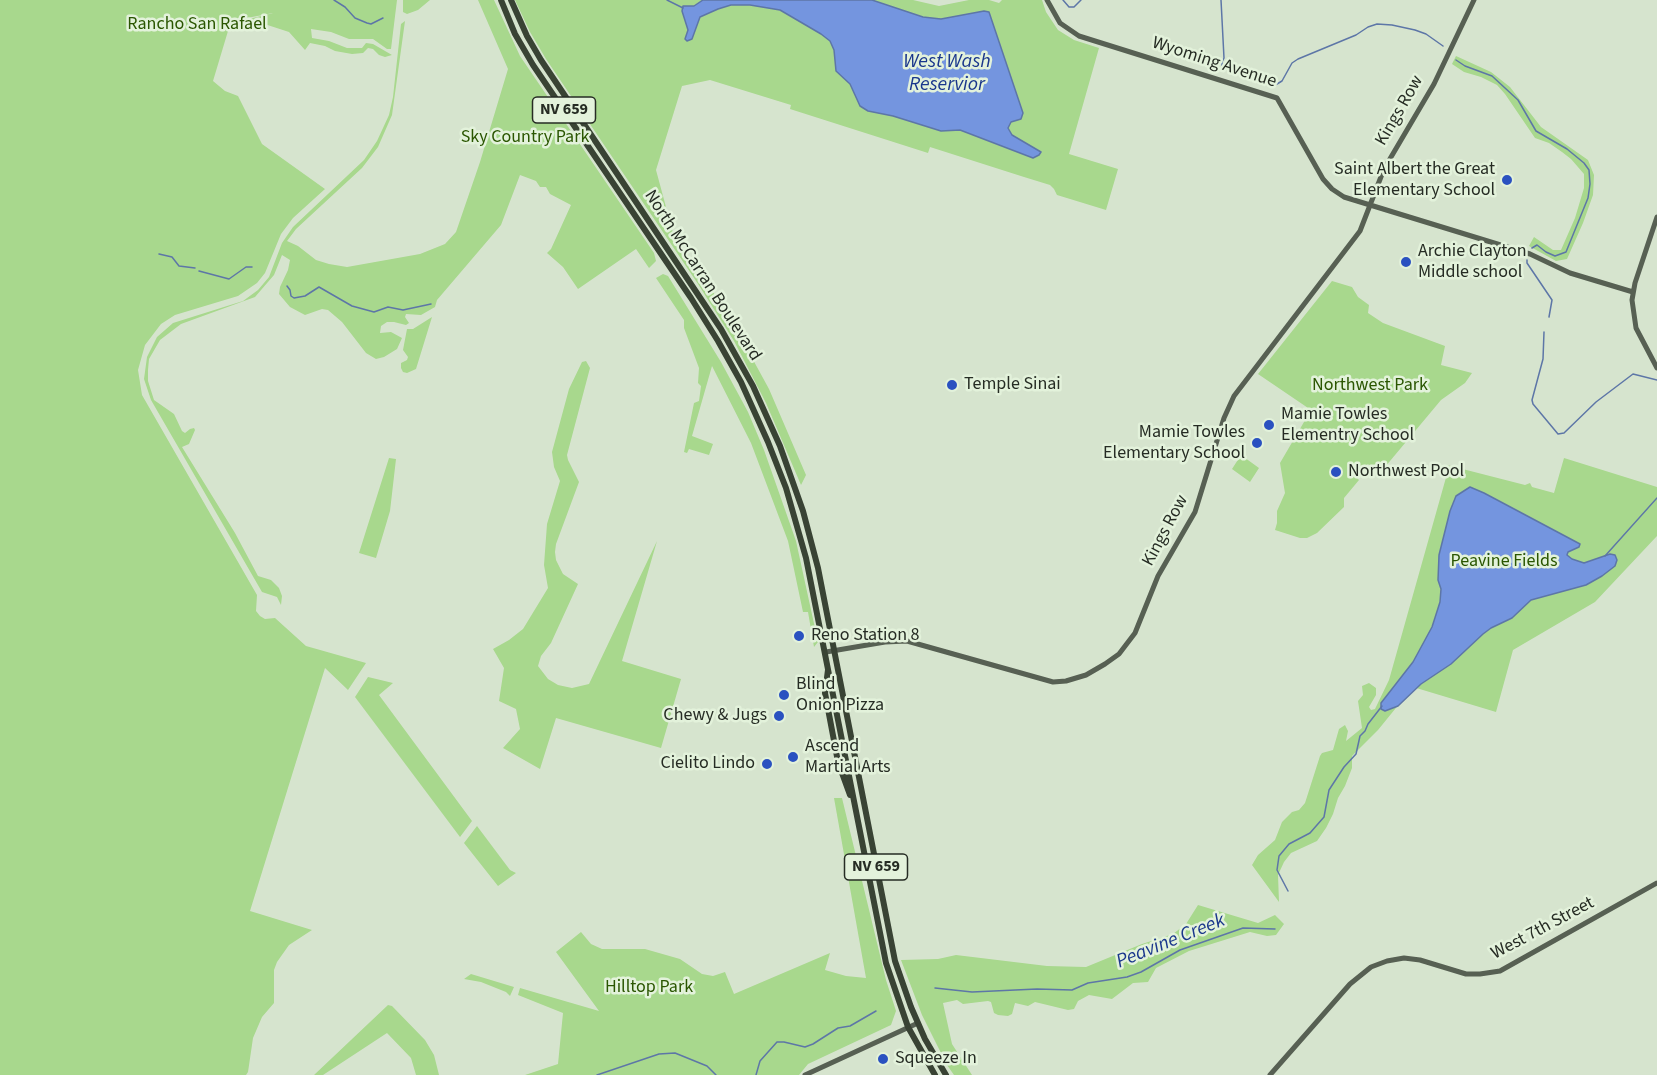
<!DOCTYPE html>
<html>
<head>
<meta charset="utf-8">
<style>
	body { margin:0 }
	canvas { display:block; background:#d6e4ce }
</style>
</head>
<body>
<canvas width="1657" height="1075"></canvas>
<script>
const context = document.querySelector('canvas').getContext('2d');
context.lineJoin = 'round';
function paint(path, color) { context.fillStyle = color; context.fill(path, 'evenodd'); }
const poly = rows => new Path2D(rows.map(r => 'M' + r).join(''));
function stroke(path, color, width, dash) { context.strokeStyle = color; context.lineWidth = width; context.lineCap = dash ? 'butt' : 'round'; context.setLineDash(dash || []); context.stroke(path); }
function write(font, color, halo, rows, align = 'center') {
  context.font = font + ' "Source Sans 3",sans-serif'; context.lineWidth = 5; context.setLineDash([]); context.textBaseline = 'middle'; context.strokeStyle = halo; context.fillStyle = color; for (const [text, x, y, turn = 0] of rows) {
    context.save(); context.translate(x, y); context.rotate((+turn || 0) * Math.PI / 180); context.textAlign = isNaN(turn) ? turn : align; if (halo) context.strokeText(text, 0, 0); context.fillText(text, 0, 0); context.restore();
  }
}
const green = poly([
	[0,0,397,0,391,49,387,49,373,39,349,39,331,32,311,29,312,38,329,41,347,48,362,48,366,43,373,44,392,55,385,57,379,55,373,49,368,48,363,53,352,54,335,51,325,46,310,43,305,50,289,32,249,19,273,13,231,21,213,81,225,91,238,96,262,144,325,189,293,218,281,234,265,273,257,283,238,296,175,315,161,324,145,345,138,370,142,395,257,595,256,611,260,616,265,619,275,618,306,646,366,663,348,690,325,668,250,911,312,930,289,945,277,962,274,970,274,1003,262,1017,253,1038,248,1072,246,1075,0,1075],
	[403,0,430,0,418,10,407,14,403,12],
	[478,0,494,0,520,56,654,253,656,261,649,268,636,249,578,289,563,267,547,253,551,249,571,205,550,194,546,187,540,187,536,181,520,175,501,225,437,300,435,307,421,315,406,314,405,317,409,323,406,325,394,322,387,322,381,326,380,333,391,332,402,338,397,349,384,357,376,359,366,353,342,322,328,310,322,309,305,315,290,307,279,294,280,287,288,270,290,260,282,255,274,275,255,297,181,324,160,340,149,359,148,370,148,381,154,400,174,414,182,431,185,433,190,429,194,428,195,430,189,444,182,447,235,533,258,576,271,580,279,588,282,596,281,605,277,597,262,592,151,400,144,379,147,357,157,337,173,323,243,301,258,290,269,277,282,243,293,227,364,160,377,141,389,115,393,97,401,24,405,21,392,115,378,147,362,168,296,229,287,241,298,246,316,260,329,264,347,267,420,254,445,244,456,232,480,162,508,69],
	[515,0,913,0,939,6,969,0,989,0,999,3,1002,0,1042,0,1046,12,1058,30,1074,40,1099,48,1069,154,1118,169,1106,210,1057,195,1054,189,1050,185,1024,177,930,147,928,153,790,109,791,105,710,80,682,86,656,170,673,233,728,314,769,389,806,475,801,485,766,403,734,341,698,284,546,59,530,32],
	[1456,56,1491,72,1510,87,1541,127,1588,160,1594,175,1593,195,1583,223,1567,259,1556,261,1529,246,1534,237,1553,250,1561,250,1575,218,1584,188,1584,174,1571,159,1562,152,1549,143,1535,138,1505,94,1497,85,1481,77,1464,72,1452,64],
	[663,274,668,276,721,362,748,412,764,450,796,541,818,642,814,647,808,612,803,612,788,541,751,443,712,366,692,436,713,444,709,455,689,449,687,453,684,452,694,403,699,401,701,386,698,383,699,368,684,328,684,320,656,278],
	[1332,281,1352,287,1358,297,1369,305,1368,313,1383,323,1445,346,1441,365,1472,373,1465,383,1441,400,1380,473,1377,474,1368,464,1358,472,1356,470,1350,475,1352,478,1355,476,1359,480,1344,498,1344,507,1317,533,1307,538,1300,538,1275,530,1277,523,1277,511,1285,493,1280,463,1311,410,1258,374],
	[432,317,416,369,407,373,403,372,401,368,401,363,407,360,408,357,403,350,407,329,413,329],
	[586,361,590,368,567,455,568,460,579,482,556,544,555,552,556,560,563,574,578,584,551,643,541,656,538,666,548,679,558,685,572,688,589,684,657,541,622,661,681,679,661,748,556,718,540,769,503,748,520,729,516,709,499,701,504,668,493,649,509,640,523,629,548,588,544,565,547,524,560,481,554,467,552,452,569,389,582,362],
	[1241,455,1259,468,1250,482,1232,469],
	[389,458,396,459,390,511,376,558,359,553],
	[1564,458,1657,487,1657,536,1595,602,1513,650,1496,712,1413,687,1378,730,1352,756,1352,768,1345,786,1338,798,1333,814,1326,828,1317,841,1291,853,1284,862,1278,875,1279,902,1252,865,1258,855,1275,840,1282,822,1292,812,1299,810,1305,803,1320,756,1322,753,1333,750,1339,729,1345,725,1348,731,1346,741,1362,728,1358,701,1363,695,1362,686,1369,683,1376,688,1376,695,1369,707,1371,710,1375,709,1389,680,1447,474,1447,465,1525,485,1530,483,1532,487,1554,493],
	[368,677,393,683,379,695,472,821,460,837,355,697],
	[834,798,842,798,886,980,896,1011,891,1025,808,1064,799,1075,525,1075,558,1064,563,1013,518,995,520,988,599,1011,556,952,581,932,591,944,602,949,645,949,680,959,702,974,713,976,725,972,734,994,830,953,825,970,846,976,866,978],
	[477,826,510,870,516,873,498,886,464,843],
	[1198,905,1258,923,1275,915,1284,924,1276,935,1267,936,1250,932,1189,951,1156,968,1148,982,1133,983,1112,999,1089,995,1078,1001,1074,1009,1068,1010,1035,1002,1028,1006,1015,1003,1012,1014,1008,1016,998,1015,994,1013,991,1002,988,1001,963,1004,957,1000,943,1003,952,1044,972,1075,954,1075,947,1065,922,1015,901,960,938,959,956,955,1047,966,1086,967,1142,944,1173,934,1186,924],
	[471,974,514,987,510,996,506,992,481,982,464,979],
	[388,1005,392,1006,425,1040,434,1055,439,1075,416,1075,411,1058,387,1033,323,1075,314,1075]
]);
const water = poly([
	[703,0,872,0,923,17,941,19,984,11,989,12,1023,113,1021,119,1011,122,1008,128,1012,135,1041,152,1039,155,1033,158,960,130,941,131,893,116,868,111,860,106,850,84,836,71,834,50,830,41,821,34,780,10,750,5,731,5,718,9,700,17,692,39,687,41,685,39,688,30,682,11,683,6,694,6,703,0],
	[1470,487,1484,493,1580,544,1579,547,1568,552,1567,555,1572,559,1584,563,1610,554,1615,555,1617,560,1615,566,1602,576,1586,585,1531,600,1512,618,1491,628,1483,634,1451,664,1421,684,1398,706,1385,711,1381,709,1381,703,1413,662,1432,627,1440,602,1441,589,1438,580,1439,555,1450,511,1456,496,1470,487]
]);
const stream = poly([
	[334,0,345,7,355,18,367,23,371,24,383,18],
	[667,0,683,8],
	[1063,0,1069,7,1074,7,1081,0],
	[1221,0,1224,58,1222,62,1222,66,1226,69],
	[1456,60,1465,66,1492,76,1518,100,1536,131,1567,149,1584,163,1589,170,1590,184,1588,198,1566,252,1555,256,1546,252,1537,245,1532,248],
	[1240,72,1277,84,1282,81,1292,63,1298,59,1356,35,1368,27,1377,24,1392,25,1415,30,1426,34,1443,46],
	[159,254,172,257,179,266,195,268],
	[1527,260,1527,263,1552,300,1549,317],
	[199,271,229,279,246,267,252,267],
	[287,286,290,290,291,296,294,298,305,296,319,287,352,306,374,312,388,307,403,310,431,304],
	[1544,332,1543,359,1532,400,1533,404,1558,434,1564,433,1596,402,1633,374,1657,380],
	[1605,556,1657,498],
	[1288,891,1277,870,1279,856,1289,844,1310,833,1324,817,1329,790,1344,767,1356,754,1360,736,1365,731,1368,724,1382,706],
	[935,988,972,992,1037,989,1072,990,1088,983,1127,977,1141,972,1180,950,1243,928,1275,929],
	[597,1075,659,1054,675,1053,707,1066,716,1075],
	[756,1075,760,1061,777,1042,784,1042,805,1047,813,1044,838,1028,850,1026,876,1011]
]);
const secondary = poly([
	[1047,0,1060,23,1079,36,1277,98,1323,179,1332,189,1344,197,1530,254,1570,273,1633,292],
	[1657,217,1635,283,1632,300,1636,328,1657,368],
	[826,652,885,642,907,641,1053,682,1066,681,1086,675,1105,664,1119,654,1135,633,1158,576,1195,512,1224,418,1234,396,1360,231,1384,169,1434,84,1474,0],
	[805,1075,918,1023],
	[1270,1075,1350,984,1371,967,1387,961,1404,958,1420,960,1466,974,1480,974,1500,971,1657,883]
]);
const primary = poly([
	[501,0,515,34,533,65,691,298,718,341,741,382,768,442,786,488,806,558,886,963,908,1027,935,1075],
	[511,0,527,36,541,60,721,329,753,386,780,446,803,511,818,568,895,961,911,1007,925,1039,946,1075],
	[828,670,825,693,838,762,850,795]
]);
const markers = [
	[1507,180,6,"#2a51c0"],
	[1406,262,6,"#2a51c0"],
	[952,385,6,"#2a51c0"],
	[1269,425,6,"#2a51c0"],
	[1257,443,6,"#2a51c0"],
	[1336,472,6,"#2a51c0"],
	[799,636,6,"#2a51c0"],
	[784,695,6,"#2a51c0"],
	[779,716,6,"#2a51c0"],
	[793,757,6,"#2a51c0"],
	[767,764,6,"#2a51c0"],
	[883,1059,6,"#2a51c0"]
];
const shields = [
	[564,110,63],
	[876,867,63]
];
const shieldNames = [
	["NV 659",564,110],
	["NV 659",876,867]
];
const parkNames = [
	["Rancho San Rafael",197,25],
	["Sky Country Park",525,138],
	["Northwest Park",1370,386],
	["Peavine Fields",1504,562],
	["Hilltop Park",649,988]
];
const streetNames = [
	["Wyoming Avenue",1214,63,18],
	["Kings Row",1400,111,-60],
	["North McCarran Boulevard",702,276,57],
	["Kings Row",1166,531,-62],
	["West 7th Street",1543,929,-28]
];
const poiNames = [
	["Saint Albert the Great",1495,170,"right"],
	["Elementary School",1495,191,"right"],
	["Archie Clayton",1418,252],
	["Middle school",1418,273],
	["Temple Sinai",964,385],
	["Mamie Towles",1281,415],
	["Elementry School",1281,436],
	["Mamie Towles",1245,433,"right"],
	["Elementary School",1245,454,"right"],
	["Northwest Pool",1348,472],
	["Reno Station 8",811,636],
	["Blind",796,685],
	["Onion Pizza",796,706],
	["Chewy & Jugs",767,716,"right"],
	["Ascend",805,747],
	["Martial Arts",805,768],
	["Cielito Lindo",755,764,"right"],
	["Squeeze In",895,1059]
];
const waterNames = [
	["West Wash",947,63],
	["Reservior",947,86],
	["Peavine Creek",1171,942,-22]
];
paint(green, '#a8d88d');
paint(water, '#7495df');
stroke(water, '#5d76a7', 1.5);
stroke(stream, '#5d76a7', 1.5);
stroke(secondary, '#576053', 5);
stroke(primary, '#394334', 6);
for (const [x, y, r, color] of markers) { const dot = new Path2D(); dot.arc(x, y, r, 0, 2 * Math.PI); context.fillStyle = color; context.fill(dot); stroke(dot, '#e3f2db', 2); }
for (const [x, y, w] of shields) { const box = new Path2D(); box.roundRect(x - w / 2, y - 13, w, 26, 4.5); context.fillStyle = '#e3f2db'; context.fill(box); stroke(box, '#262c24', 1.5); }
write('bold 16px', '#262c24', null, shieldNames);
write('18px', '#2a5601', '#e3f2db', parkNames);
write('18px', '#262c24', '#e3f2db', streetNames);
write('18px', '#262c24', '#e3f2db', poiNames, 'left');
write('italic 20px', '#1a378c', '#e3f2db', waterNames);
</script>
</body>
</html>
